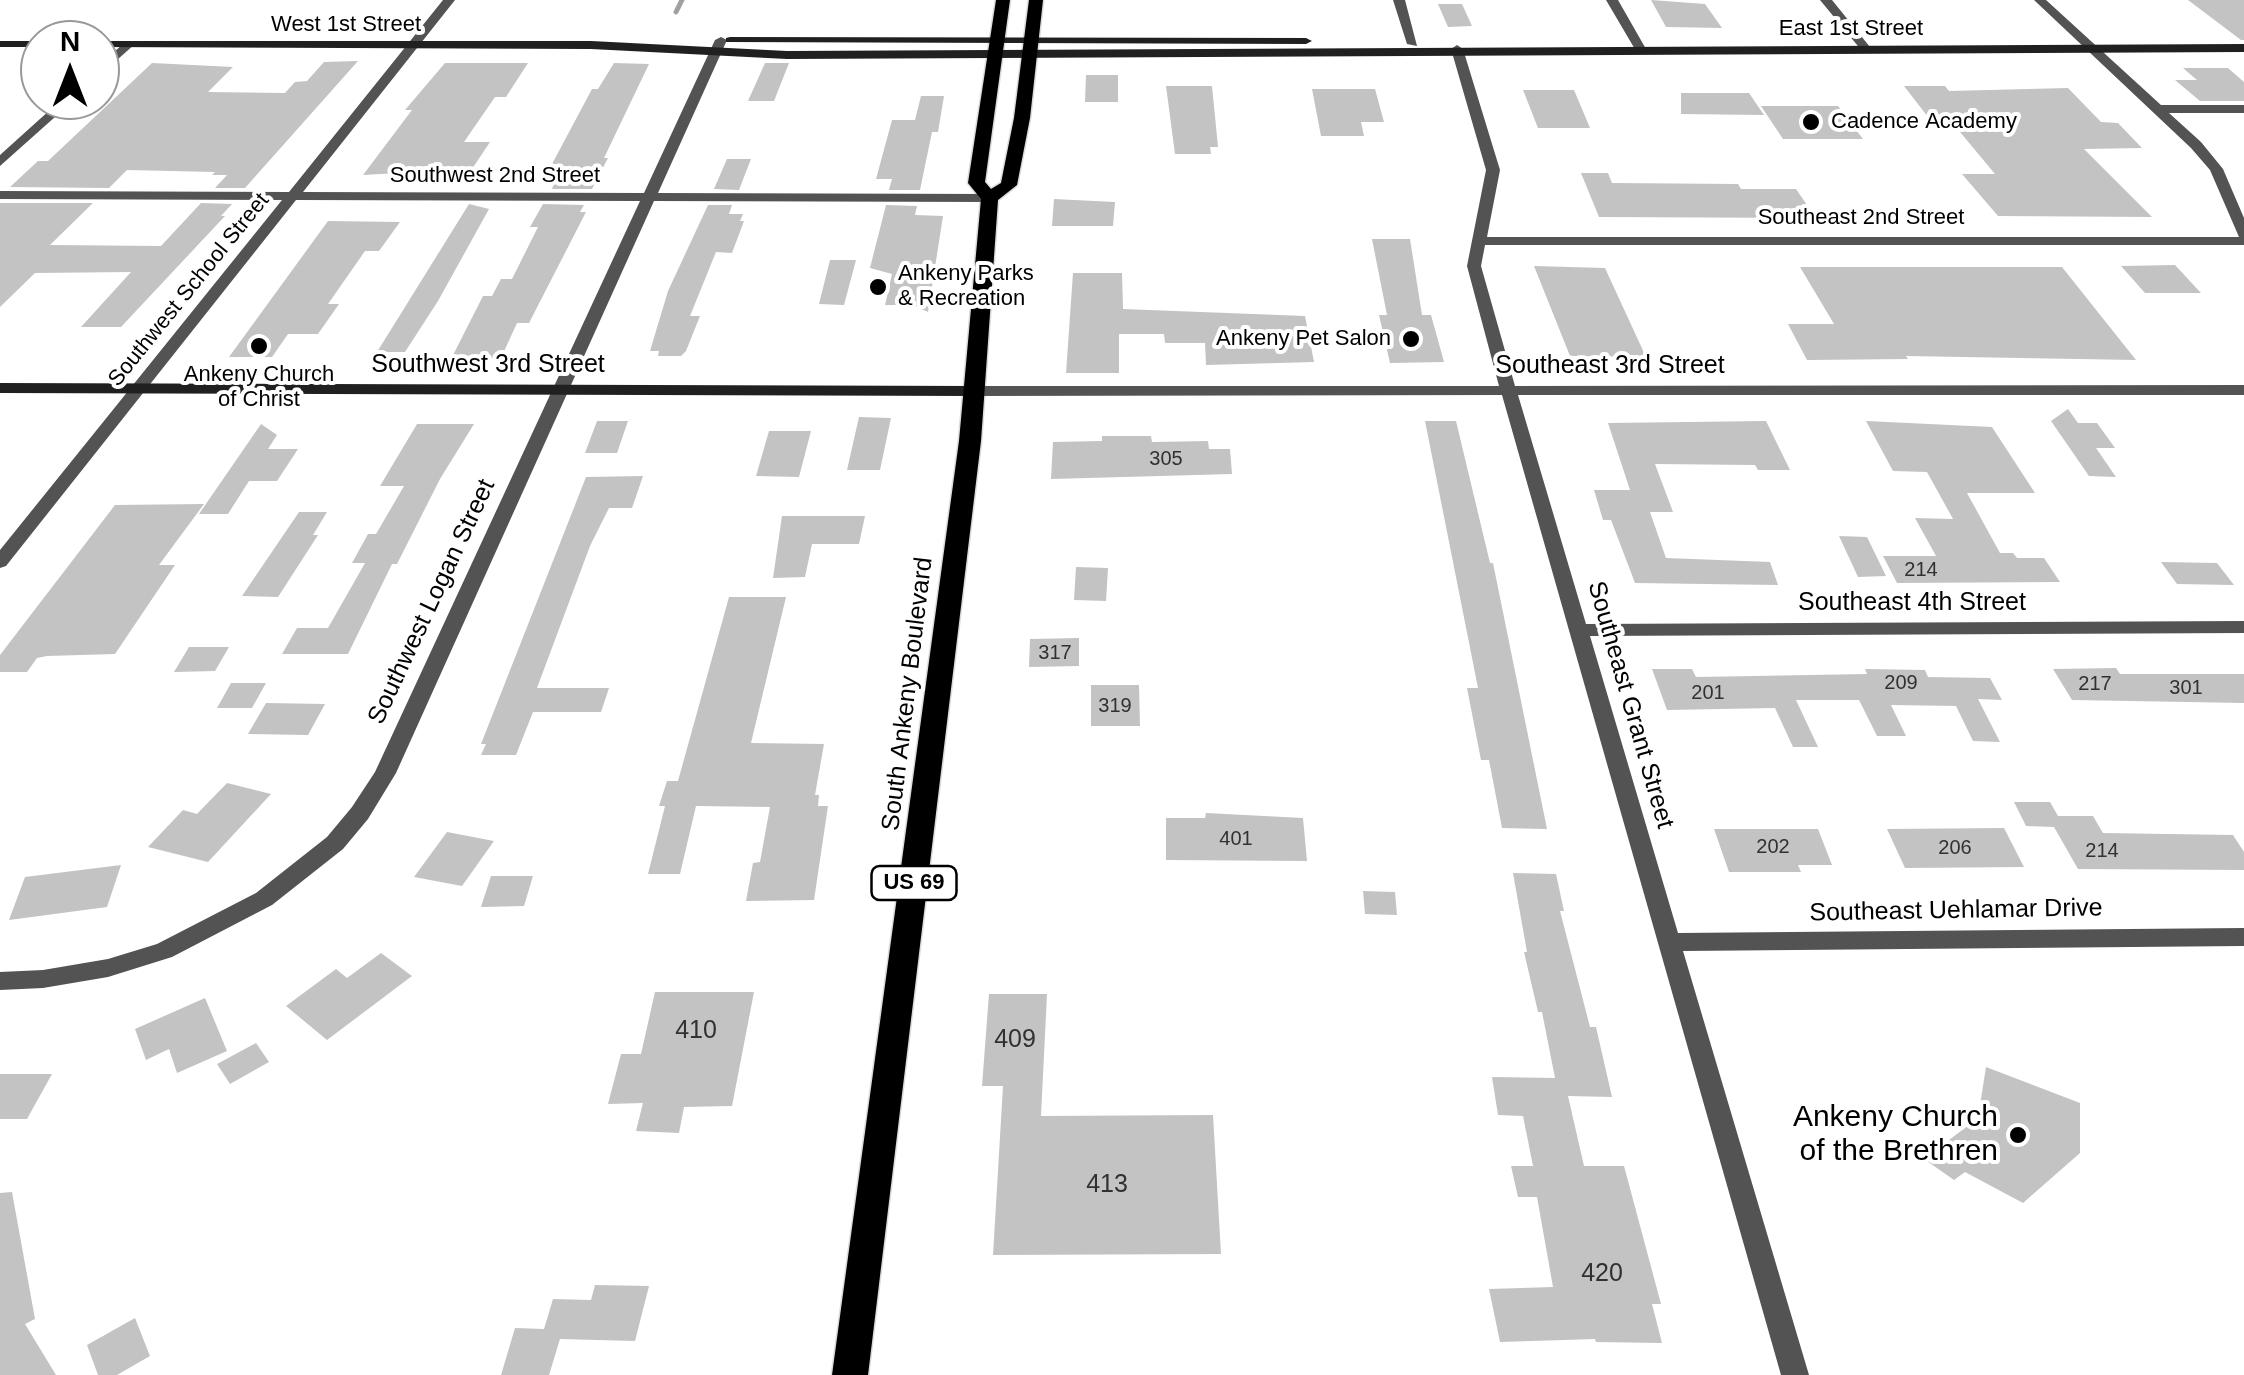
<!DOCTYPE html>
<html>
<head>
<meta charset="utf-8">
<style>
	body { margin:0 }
	#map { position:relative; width:2244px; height:1375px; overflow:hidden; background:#fff; font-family:Arial,sans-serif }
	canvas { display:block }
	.north { position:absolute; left:20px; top:20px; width:100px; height:100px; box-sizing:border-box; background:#fff; border:2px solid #999; border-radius:50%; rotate:0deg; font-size:28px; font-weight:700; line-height:40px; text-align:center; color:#000 }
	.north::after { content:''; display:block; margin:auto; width:35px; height:45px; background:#000; clip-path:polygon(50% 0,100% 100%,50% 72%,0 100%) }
</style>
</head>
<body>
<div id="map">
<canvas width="2244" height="1375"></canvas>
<div class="north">N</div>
</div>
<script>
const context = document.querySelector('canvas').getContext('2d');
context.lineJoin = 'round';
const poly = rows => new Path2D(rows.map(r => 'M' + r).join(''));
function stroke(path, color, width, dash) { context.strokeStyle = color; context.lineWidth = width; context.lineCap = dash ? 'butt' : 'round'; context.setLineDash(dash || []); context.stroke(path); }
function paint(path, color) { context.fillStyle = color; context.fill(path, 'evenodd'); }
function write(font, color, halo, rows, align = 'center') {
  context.font = font + ' Arial,sans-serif'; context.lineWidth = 8; context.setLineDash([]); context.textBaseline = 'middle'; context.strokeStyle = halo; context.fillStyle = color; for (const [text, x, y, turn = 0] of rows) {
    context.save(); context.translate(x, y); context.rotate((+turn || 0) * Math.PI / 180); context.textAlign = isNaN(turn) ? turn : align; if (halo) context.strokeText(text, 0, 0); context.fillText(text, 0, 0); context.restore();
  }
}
const stream = poly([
	[676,12,682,0]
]);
const building = poly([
	[1651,0,1705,4,1722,28,1666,27],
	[2188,0,2244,0,2244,40,2241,40],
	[1438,4,1462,4,1472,26,1448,27],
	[358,61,245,188,215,188,227,175,212,175,215,172,127,170,109,188,10,187,38,161,48,161,152,63,233,67,208,92,285,93,295,82,307,81,324,62],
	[445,63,528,63,506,97,495,97,464,142,490,142,472,169,363,175,412,110,405,110],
	[614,63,649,64,604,158,608,158,592,189,552,189,562,164,552,164,592,89,598,89],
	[765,63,789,63,774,101,748,101],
	[2183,68,2228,68,2244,82,2244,101,2200,101,2175,80,2197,80],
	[1086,75,1118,75,1118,102,1085,102],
	[1166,86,1212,86,1218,147,1210,147,1211,154,1175,154],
	[1904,86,1945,86,1949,91,2068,88,2101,122,2118,123,2142,148,2084,149,2152,217,1998,216,1962,174,1995,174,1955,126,1935,126],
	[1312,89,1375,89,1384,122,1361,122,1364,136,1321,136],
	[1523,90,1574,90,1590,128,1538,128],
	[1681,93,1749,93,1764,115,1681,114],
	[921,96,944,96,938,132,932,132,920,190,889,190,892,179,876,179,892,120,915,120],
	[1761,106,1838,106,1863,139,1783,139],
	[727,159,751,159,739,190,714,189],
	[1581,173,1608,173,1612,183,1738,184,1741,189,1796,189,1816,218,1599,217],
	[1054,199,1115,202,1113,226,1052,226],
	[0,203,93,203,50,245,161,246,201,203,232,204,221,216,225,216,121,327,81,327,131,272,35,273,0,307],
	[469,204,489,209,438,301,405,352,377,352],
	[543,204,584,205,580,212,586,212,529,323,517,323,501,358,451,359,483,296,492,296,501,279,512,279,538,227,530,227],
	[708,205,732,205,729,214,743,214,740,221,744,221,732,253,716,252,690,316,700,316,686,351,681,356,658,356,659,351,650,351,668,291],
	[886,205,917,206,915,215,943,216,928,312,913,305,885,305,892,274,870,268],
	[328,221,400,222,379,251,365,251,328,304,339,304,318,334,288,334,272,357,229,357],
	[1372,239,1410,239,1422,315,1431,315,1444,362,1390,363,1379,315,1387,315],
	[830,260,856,260,844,305,819,304],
	[2175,265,2201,293,2145,293,2121,266],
	[1534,266,1605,268,1646,357,1570,356],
	[1800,267,2062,267,2136,360,1906,356,1908,359,1807,360,1788,324,1834,324],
	[1073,273,1122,273,1123,309,1305,316,1314,362,1206,365,1205,343,1165,343,1164,334,1119,334,1119,373,1066,373],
	[2068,409,2078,423,2097,423,2115,448,2096,448,2116,477,2089,476,2051,421],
	[859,417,891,418,880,470,847,470],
	[597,421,628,421,617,453,585,453],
	[1425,421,1456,421,1490,563,1493,563,1547,829,1502,828,1489,760,1481,760,1467,688,1478,688],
	[1766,421,1790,470,1758,470,1755,465,1655,464,1673,512,1650,512,1666,558,1770,562,1778,585,1635,583,1611,520,1603,520,1594,490,1630,490,1608,423],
	[1866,421,1992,427,2035,493,1967,493,2000,553,2013,553,2017,558,2044,558,2060,582,1897,583,1883,556,1936,556,1915,518,1953,519,1927,472,1893,471],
	[261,424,277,435,268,449,298,449,277,481,249,481,228,514,199,514],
	[417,424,474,424,440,479,397,564,392,564,348,654,282,654,297,628,328,628,365,563,352,563,368,534,376,534,404,486,380,486],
	[769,431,811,431,799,477,756,476],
	[1102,436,1151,436,1152,442,1208,441,1209,449,1230,449,1232,474,1051,479,1053,442,1102,441],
	[643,476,632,508,609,508,590,546,537,688,609,688,601,712,533,712,516,755,481,755,486,744,481,744,586,477],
	[204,504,159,565,175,565,115,654,47,656,37,658,27,672,0,672,0,655,115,505],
	[299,512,327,512,313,535,318,535,278,597,242,596],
	[782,516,865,516,859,544,812,544,805,577,773,578],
	[1839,536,1867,537,1886,576,1858,577],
	[2161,562,2217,563,2234,585,2177,584],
	[1076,567,1108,568,1106,601,1074,600],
	[729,597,786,597,751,743,824,744,815,795,819,795,818,806,828,806,814,900,746,901,753,863,760,862,770,807,696,806,680,874,648,874,665,806,659,806,667,781,678,781],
	[1079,638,1079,666,1029,667,1030,639],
	[189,647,229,647,215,671,174,672],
	[2116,668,2120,674,2244,674,2244,703,2072,700,2053,669],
	[1652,669,1692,669,1696,677,1867,674,1865,669,1925,670,1928,677,1990,678,2002,700,1978,699,2000,742,1973,741,1956,706,1891,705,1906,736,1877,736,1859,700,1796,700,1818,747,1793,747,1775,708,1667,710],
	[231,683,266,683,252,708,217,708],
	[1091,685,1139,685,1140,726,1091,726],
	[266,703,325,704,308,735,248,734],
	[227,783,271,794,208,862,148,847,183,810,197,814],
	[2014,802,2050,802,2058,816,2093,816,2103,833,2233,835,2244,852,2244,870,2078,869,2054,827,2026,826],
	[1206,813,1303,818,1307,861,1166,860,1166,818,1205,818],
	[2004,828,2024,867,1905,868,1887,829],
	[1714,829,1818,829,1832,865,1798,865,1801,872,1729,872],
	[447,832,494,841,462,886,414,877],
	[121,865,107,907,9,920,25,877],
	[1513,873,1556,874,1564,911,1560,911,1590,1027,1596,1027,1612,1097,1568,1096,1584,1166,1624,1166,1661,1304,1652,1304,1662,1343,1596,1342,1595,1339,1500,1342,1489,1289,1553,1287,1537,1197,1518,1197,1511,1166,1533,1166,1523,1116,1498,1115,1492,1077,1555,1078,1542,1012,1538,1012,1524,952,1527,952],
	[491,876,533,876,524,906,481,907],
	[1363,891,1395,892,1397,915,1365,914],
	[381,953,412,976,327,1040,286,1006,336,969,347,978],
	[655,992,754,992,732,1106,684,1107,679,1133,636,1131,643,1103,608,1104,621,1054,641,1054],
	[989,994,1047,994,1041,1116,1213,1115,1221,1254,993,1255,1003,1086,982,1086],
	[205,998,227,1051,177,1073,169,1049,146,1060,135,1029],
	[256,1043,269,1062,230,1084,217,1064],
	[1986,1067,2080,1103,2080,1153,2023,1203,1965,1172,1954,1180,1924,1159,1978,1118],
	[0,1074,52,1074,27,1119,0,1119],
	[12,1192,35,1319,25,1324,56,1375,0,1375,0,1193],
	[595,1285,649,1286,635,1341,560,1339,549,1375,501,1375,515,1328,544,1329,553,1299,591,1300],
	[135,1318,150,1356,117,1375,98,1375,87,1345]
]);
const street = poly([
	[443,0,455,0,303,192,644,193,715,40,721,37,727,40,658,193,990,194,997,198,990,202,654,201,396,773,368,819,343,849,272,905,172,957,108,977,43,988,0,990,0,972,43,970,108,959,157,944,256,893,327,837,352,807,375,772,640,201,296,200,6,566,0,568,0,550,282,200,0,199,0,191,289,192,443,0],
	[1393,0,1405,0,1417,46,1407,44,1393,0],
	[1606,0,1618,0,1646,49,1644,51,1636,51,1606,0],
	[1820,0,1832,0,1870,47,1870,51,1862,51,1820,0],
	[2034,0,2046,0,2161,105,2244,105,2244,113,2169,113,2201,142,2223,169,2244,218,2244,245,1485,245,1481,266,1515,386,2244,385,2244,395,1518,395,1586,624,2244,621,2244,633,1590,636,1678,933,2244,928,2244,946,1683,951,1809,1375,1781,1375,1502,395,975,396,967,391,975,386,1499,386,1467,266,1486,170,1451,49,1457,45,1463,49,1500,170,1487,237,2239,237,2210,170,2191,148,2034,0],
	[125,42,135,44,100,75,100,65,125,42],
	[61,100,74,100,0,166,0,155,61,100]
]);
const secondary = poly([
	[730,37,1306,38,1312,41,1306,44,726,42,726,38,730,37],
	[0,41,40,41,40,47,0,47,0,41],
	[100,41,591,41,787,51,2244,44,2244,52,787,59,591,49,100,47,100,41],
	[0,383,975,386,983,391,975,396,0,393,0,383]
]);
const primary = poly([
	[996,0,1010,0,985,182,991,189,1001,183,1014,118,1029,0,1043,0,1030,118,1017,185,998,200,981,441,868,1375,832,1375,959,441,981,199,968,183,996,0]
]);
const markers = [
	[1811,122,10,"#000"],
	[878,287,10,"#000"],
	[1411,339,10,"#000"],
	[259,346,10,"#000"],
	[2018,1135,10,"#000"]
];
const numberNames = [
	["305",1166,459],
	["214",1921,570],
	["317",1055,653],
	["209",1901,683],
	["217",2095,684],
	["301",2186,688],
	["201",1708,693],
	["319",1115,706],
	["401",1236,839],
	["202",1773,847],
	["206",1955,848],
	["214",2102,851]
];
const farStreetnames = [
	["West 1st Street",346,25],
	["East 1st Street",1851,29],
	["Southwest 2nd Street",495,176],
	["Southeast 2nd Street",1861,218],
	["Southwest School Street",189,290,-51]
];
const farPoinames = [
	["Cadence Academy",1831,122],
	["Ankeny Parks",898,274],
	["& Recreation",898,299],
	["Ankeny Pet Salon",1391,339,"right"],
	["Ankeny Church",259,375,"center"],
	["of Christ",259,400,"center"]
];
const shields = [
	[914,883,85]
];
const shieldNames = [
	["US 69",914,883]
];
const streetNames = [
	["Southwest 3rd Street",488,365],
	["Southeast 3rd Street",1610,366],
	["Southwest Logan Street",432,602,-65],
	["Southeast 4th Street",1912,603],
	["South Ankeny Boulevard",908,694,-83],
	["Southeast Grant Street",1630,705,74],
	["Southeast Uehlamar Drive",1956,911,-1]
];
const nearNumbernames = [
	["410",696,1031],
	["409",1015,1040],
	["413",1107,1185],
	["420",1602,1274]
];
const nearPoinames = [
	["Ankeny Church",1998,1118],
	["of the Brethren",1998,1152]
];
stroke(stream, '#a1a1a1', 5);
paint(building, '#c3c3c3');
stroke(primary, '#dbdbdb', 3);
paint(street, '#535353');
paint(secondary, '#202020');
paint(primary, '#000');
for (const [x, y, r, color] of markers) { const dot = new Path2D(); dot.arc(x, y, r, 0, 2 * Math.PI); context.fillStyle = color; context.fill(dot); stroke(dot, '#fff', 4); }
write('20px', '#313131', null, numberNames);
write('22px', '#000', '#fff', farStreetnames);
write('22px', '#000', '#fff', farPoinames, 'left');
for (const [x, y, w] of shields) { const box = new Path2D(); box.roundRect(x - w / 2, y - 17, w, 34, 8); context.fillStyle = '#fff'; context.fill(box); stroke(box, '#000', 2.5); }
write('bold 22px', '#000', null, shieldNames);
write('25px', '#000', '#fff', streetNames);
write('25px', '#313131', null, nearNumbernames);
write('30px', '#000', '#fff', nearPoinames, 'right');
</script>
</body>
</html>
